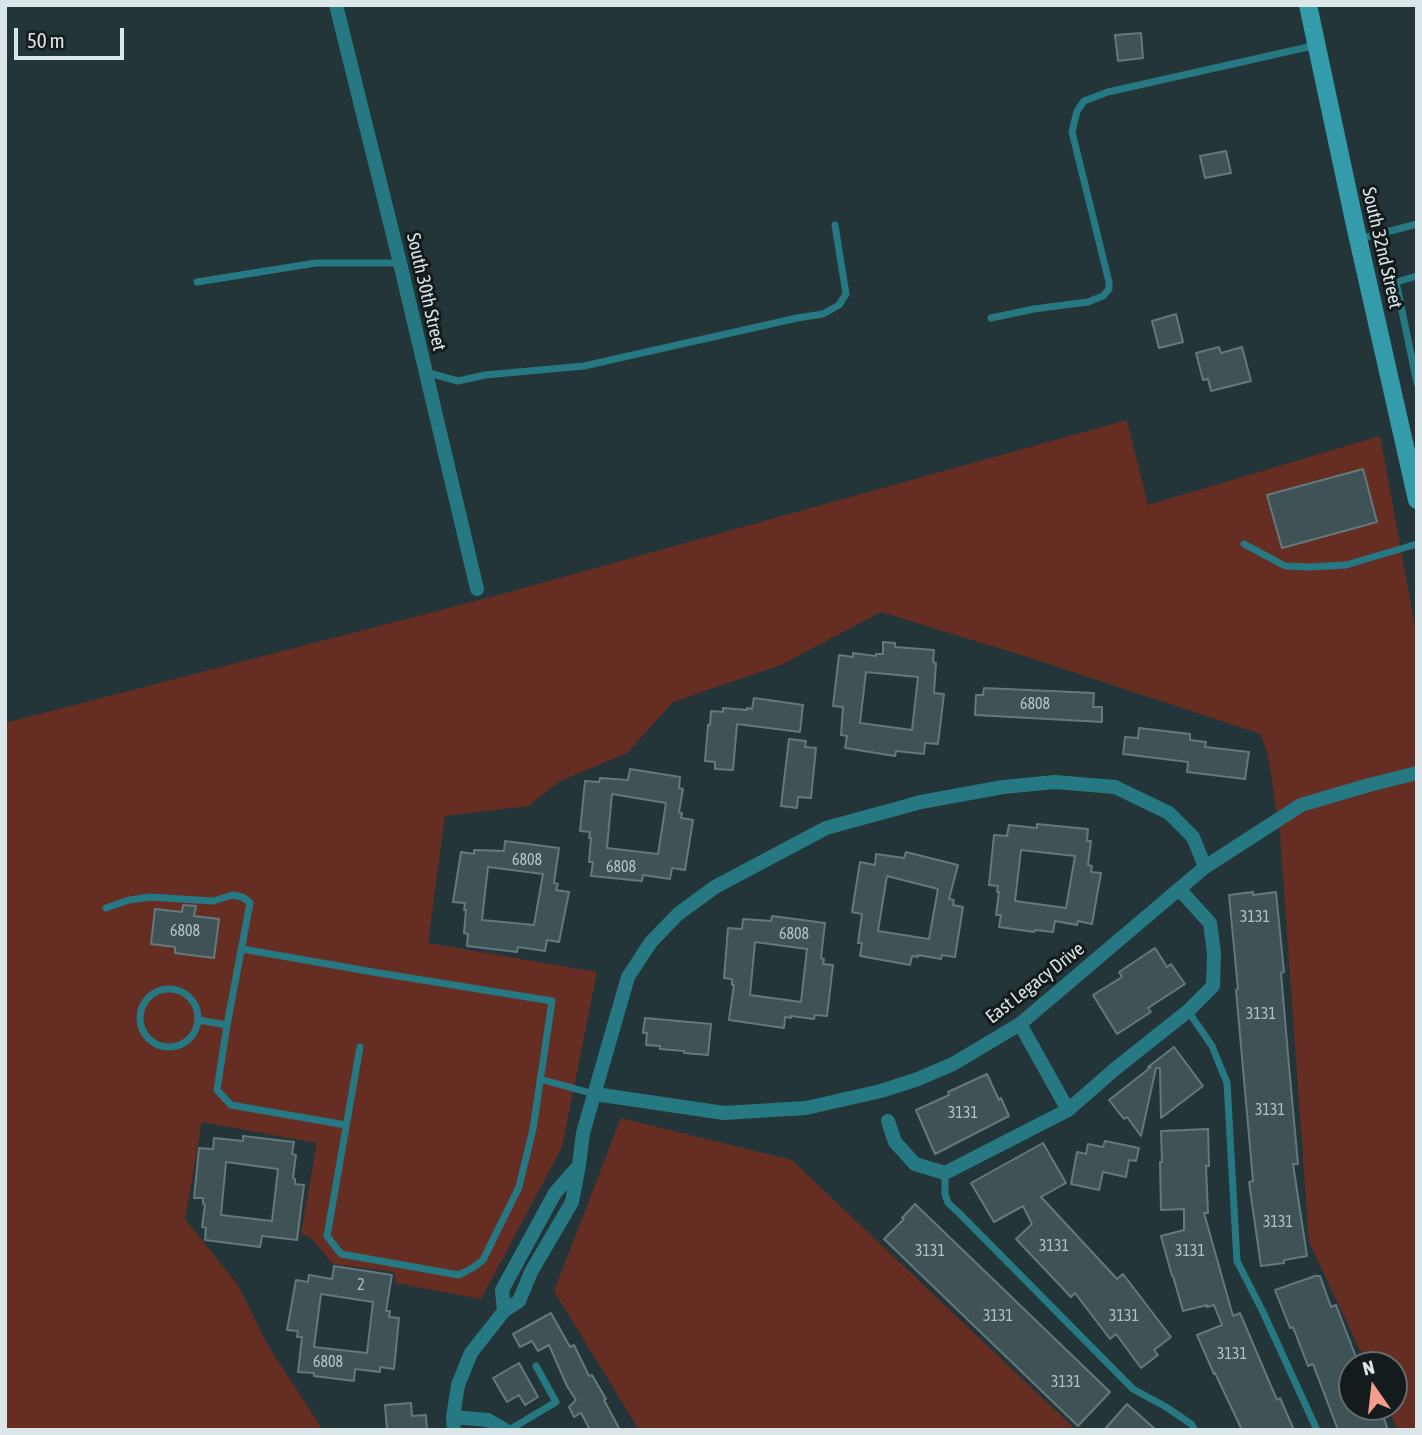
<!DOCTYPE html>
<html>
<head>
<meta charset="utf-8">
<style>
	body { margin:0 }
	#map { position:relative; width:1422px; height:1435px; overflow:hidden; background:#233538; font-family:"Asap Condensed",sans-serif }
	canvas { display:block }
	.frame { position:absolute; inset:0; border:7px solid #dbe6e8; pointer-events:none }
	.north { position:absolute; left:1338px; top:1351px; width:70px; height:70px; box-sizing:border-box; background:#131b1c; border:2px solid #636c6e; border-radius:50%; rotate:346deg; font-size:19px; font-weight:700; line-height:28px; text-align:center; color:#dbe6e8 }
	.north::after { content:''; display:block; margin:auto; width:24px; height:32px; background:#f49d8b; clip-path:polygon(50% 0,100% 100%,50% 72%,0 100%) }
	.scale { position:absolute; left:14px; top:28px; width:110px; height:32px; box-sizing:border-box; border:4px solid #dbe6e8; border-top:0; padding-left:9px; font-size:21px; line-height:24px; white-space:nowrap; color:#dbe6e8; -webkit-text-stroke:5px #131b1c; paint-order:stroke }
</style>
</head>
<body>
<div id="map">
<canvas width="1422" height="1435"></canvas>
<div class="frame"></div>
<div class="north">N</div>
<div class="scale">50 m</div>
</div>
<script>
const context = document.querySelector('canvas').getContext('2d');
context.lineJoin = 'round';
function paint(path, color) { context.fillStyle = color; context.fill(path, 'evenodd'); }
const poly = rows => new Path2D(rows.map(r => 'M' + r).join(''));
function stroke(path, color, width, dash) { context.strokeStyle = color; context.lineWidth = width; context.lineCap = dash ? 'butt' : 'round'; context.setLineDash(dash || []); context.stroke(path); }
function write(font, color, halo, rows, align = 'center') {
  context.font = font + ' "Asap Condensed",sans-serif'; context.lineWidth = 6; context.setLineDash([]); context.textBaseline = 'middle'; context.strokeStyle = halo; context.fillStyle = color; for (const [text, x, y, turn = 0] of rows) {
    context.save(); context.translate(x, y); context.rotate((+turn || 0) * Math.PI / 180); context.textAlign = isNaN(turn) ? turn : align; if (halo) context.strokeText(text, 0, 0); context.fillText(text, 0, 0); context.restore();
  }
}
const green = poly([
	[1127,420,1148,505,1380,436,1417,637,1417,1430,1398,1430,1387,1407,1394,1407,1394,1365,1367,1365,1309,1242,1280,834,1268,756,1261,734,1034,659,881,612,781,665,673,702,627,753,560,781,528,806,445,816,428,943,597,972,562,1147,481,1299,396,1283,394,1272,333,1264,313,1240,301,1233,317,1143,202,1122,185,1219,238,1285,267,1344,323,1430,5,1430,5,723,495,596],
	[621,1118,792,1160,1076,1430,639,1430,554,1291]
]);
const building = poly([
	[1141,33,1143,58,1118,61,1115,35,1141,33],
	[1226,151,1231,173,1205,178,1200,156,1226,151],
	[1176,314,1183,342,1159,348,1152,321,1176,314],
	[1219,347,1221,353,1242,347,1251,381,1211,391,1208,379,1203,380,1196,353,1219,347],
	[1363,469,1377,522,1282,548,1267,495,1363,469],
	[883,642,895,643,895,647,934,650,933,662,936,663,934,693,944,694,938,744,925,743,924,754,896,751,895,756,845,748,847,736,841,735,843,707,833,706,839,655,853,657,853,653,876,656,876,654,883,654,883,642],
	[866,672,918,677,912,730,860,723,866,672],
	[984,688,1094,693,1093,707,1102,707,1102,722,975,715,976,695,983,695,984,688],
	[754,698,803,705,800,732,737,724,733,770,715,769,715,762,705,761,708,725,710,725,711,711,723,712,723,708,747,710,747,708,752,709,754,698],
	[1139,728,1190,734,1190,740,1206,742,1205,747,1249,752,1245,779,1187,772,1188,762,1123,754,1125,737,1138,738,1139,728],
	[789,739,806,741,805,747,816,748,811,798,798,797,797,808,781,806,789,739],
	[630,769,680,777,679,788,683,789,679,812,682,813,681,818,693,820,685,870,672,868,670,879,643,875,642,881,591,876,593,862,589,862,591,838,589,838,590,832,580,831,585,781,599,782,600,778,628,780,630,769],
	[612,794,666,803,658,854,607,848,612,794],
	[1037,824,1088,829,1087,841,1091,841,1088,865,1092,866,1091,872,1101,873,1092,924,1078,921,1077,925,1055,921,1053,932,1035,930,1034,932,999,927,1001,915,996,915,999,892,997,892,998,886,989,885,994,835,1007,836,1009,825,1037,828,1037,824],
	[1021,850,1075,856,1066,908,1015,901,1021,850],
	[505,841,559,848,554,883,558,884,556,890,569,892,559,942,547,940,545,951,518,947,517,952,467,946,468,934,464,933,466,910,464,910,465,903,453,902,461,852,474,854,474,850,504,851,505,841],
	[488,867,543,874,534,925,482,920,488,867],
	[906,852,958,865,949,899,954,900,953,905,963,907,955,957,942,955,941,959,918,955,918,957,912,956,910,965,860,956,862,943,858,943,862,914,852,912,860,862,875,865,876,854,904,858,906,852],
	[887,876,938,889,929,939,878,931,887,876],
	[1253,892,1253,895,1276,892,1284,972,1281,973,1289,1066,1298,1164,1293,1164,1307,1256,1284,1260,1284,1263,1261,1266,1249,1182,1253,1181,1236,990,1238,989,1229,895,1253,892],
	[183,905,196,906,194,916,219,919,214,958,175,953,175,947,151,944,155,909,182,912,183,905],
	[772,916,825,923,821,958,824,959,823,964,833,965,827,1016,815,1015,814,1019,791,1016,791,1018,785,1017,784,1028,729,1020,734,985,732,985,732,979,724,978,728,928,742,929,743,919,771,921,772,916],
	[755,942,807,949,801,1002,750,995,755,942],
	[1155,948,1167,967,1171,964,1185,984,1148,1008,1151,1012,1117,1034,1093,995,1122,977,1119,972,1155,948],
	[645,1018,711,1024,708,1055,684,1053,684,1051,660,1049,660,1046,646,1045,647,1033,643,1033,645,1018],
	[1174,1047,1203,1086,1161,1118,1160,1068,1156,1068,1141,1136,1127,1117,1124,1119,1109,1100,1151,1067,1148,1067,1174,1047],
	[987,1074,999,1100,1001,1098,1009,1116,935,1154,916,1110,949,1095,948,1092,987,1074],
	[1208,1129,1209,1166,1206,1166,1208,1213,1204,1213,1233,1316,1240,1313,1277,1400,1280,1398,1294,1430,1242,1430,1215,1373,1214,1374,1197,1335,1222,1325,1214,1305,1207,1307,1207,1305,1183,1311,1173,1276,1172,1276,1161,1236,1184,1230,1184,1209,1161,1210,1160,1162,1162,1162,1161,1131,1208,1129],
	[243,1136,294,1142,292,1154,296,1155,293,1178,295,1179,295,1184,304,1185,297,1240,262,1236,260,1247,205,1240,206,1228,202,1227,205,1205,203,1204,203,1198,194,1198,199,1148,213,1149,214,1138,243,1141,243,1136],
	[226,1162,278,1169,272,1221,221,1215,226,1162],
	[1105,1141,1139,1148,1136,1161,1129,1160,1126,1177,1103,1172,1099,1190,1071,1184,1077,1152,1086,1154,1088,1144,1103,1147,1105,1141],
	[1043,1143,1066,1183,1041,1197,1117,1279,1123,1274,1171,1337,1154,1350,1158,1355,1141,1368,1116,1334,1110,1339,1075,1293,1071,1297,1016,1239,1032,1224,1023,1206,994,1222,971,1183,1043,1143],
	[915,1204,1110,1392,1078,1426,884,1239,904,1219,902,1218,915,1204],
	[334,1266,392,1275,386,1311,390,1311,389,1317,399,1318,394,1369,380,1367,380,1372,355,1369,354,1381,314,1376,314,1373,298,1372,302,1337,297,1337,298,1331,287,1330,296,1280,308,1282,309,1275,332,1279,334,1266],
	[321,1294,373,1302,367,1353,314,1347,321,1294],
	[1315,1276,1320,1276,1331,1307,1336,1305,1359,1365,1352,1365,1352,1407,1380,1407,1388,1430,1338,1430,1313,1364,1308,1366,1293,1327,1290,1328,1275,1290,1315,1276],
	[551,1313,570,1347,574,1345,589,1376,592,1375,606,1399,604,1400,620,1430,590,1430,581,1413,574,1417,569,1407,576,1400,567,1386,549,1345,538,1351,532,1341,520,1347,513,1334,551,1313],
	[519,1363,538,1397,525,1405,519,1395,507,1402,493,1378,519,1363],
	[411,1403,412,1416,426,1415,427,1430,387,1430,385,1405,411,1403],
	[1127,1404,1156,1430,1104,1430,1127,1404]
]);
const service = poly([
	[1359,239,1417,224],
	[1417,276,1396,282,1417,383],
	[197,282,316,263,400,263],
	[991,318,1034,309,1088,302,1103,296,1109,289,1109,282,1072,132,1077,111,1084,101,1108,92,1317,45],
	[425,372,458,381,485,375,584,366,797,318,823,314,839,305,846,294,835,225],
	[1244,544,1285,566,1311,567,1346,565,1417,544],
	[106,908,129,900,150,897,213,901,233,895,242,897,248,901,250,903,227,1025,217,1090,231,1105,346,1125],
	[242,949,373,972,552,1001,533,1129,519,1187,483,1260,474,1267,459,1275,341,1254,327,1236,360,1047],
	'140 1018a29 29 0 1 1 58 0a29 29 0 1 1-58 0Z',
	[1188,1011,1212,1046,1227,1083,1237,1261,1263,1312,1317,1430],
	[198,1020,227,1025],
	[540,1079,594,1094],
	[945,1173,945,1194,948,1203,959,1213,1133,1389,1166,1407,1191,1424,1195,1430],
	[509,1430,556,1402,536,1366]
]);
const minor = poly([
	[336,5,400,263,477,589],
	[1020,1024,1068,1110],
	[595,1094,724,1113,806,1108,881,1091,918,1079,953,1064,1020,1024,1205,867,1301,805,1369,785,1417,773],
	[888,1121,895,1142,915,1164,945,1173,1068,1110,1115,1069,1188,1011,1213,986,1214,953,1210,923,1179,889],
	[504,1311,502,1290,555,1193,578,1167],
	[453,1417,488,1420,505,1430],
	[454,1430,453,1417,458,1385,471,1353,504,1311,519,1301,531,1272,572,1202,579,1165,583,1133,628,977,651,942,678,914,715,887,826,828,921,802,1003,787,1055,782,1115,787,1169,813,1193,837,1205,867]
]);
const secondary = poly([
	[1308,5,1355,225,1417,500]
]);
const numberNames = [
	["6808",1035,704],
	["6808",527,860],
	["6808",621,867],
	["3131",1255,917],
	["6808",185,931],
	["6808",794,934],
	["3131",1261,1014],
	["3131",1270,1110],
	["3131",963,1113],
	["3131",1278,1222],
	["3131",1054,1246],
	["3131",930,1251],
	["3131",1190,1251],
	["2",361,1285],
	["3131",998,1316],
	["3131",1124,1316],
	["3131",1232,1354],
	["6808",328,1362],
	["3131",1066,1382]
];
const streetNames = [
	["South 32nd Street",1382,248,77],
	["South 30th Street",426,292,77],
	["East Legacy Drive",1035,983,-38]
];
paint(green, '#662e23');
paint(building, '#3f5255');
stroke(building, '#64797c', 2);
stroke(service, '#267883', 7);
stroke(minor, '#267883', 14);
stroke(secondary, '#339baa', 18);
write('16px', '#b4c1c3', null, numberNames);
write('19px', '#dbe6e8', '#131b1c', streetNames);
</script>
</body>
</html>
